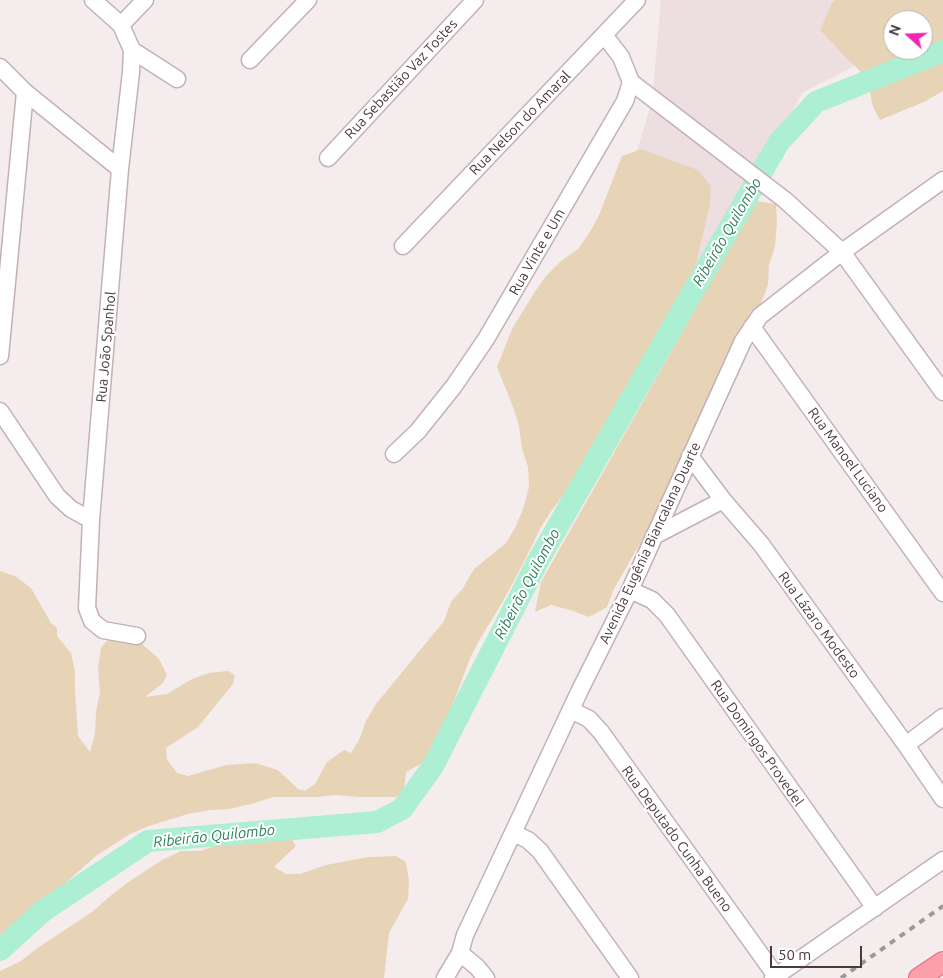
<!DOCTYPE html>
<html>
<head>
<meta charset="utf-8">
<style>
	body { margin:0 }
	#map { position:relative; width:943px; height:978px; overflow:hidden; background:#f5eced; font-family:Ubuntu,sans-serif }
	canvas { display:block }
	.north { position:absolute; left:883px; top:10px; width:50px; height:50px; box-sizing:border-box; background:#fff; border:1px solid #b7b0b1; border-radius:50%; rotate:290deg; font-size:14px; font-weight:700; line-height:20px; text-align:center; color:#4a393d }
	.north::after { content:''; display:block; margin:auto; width:18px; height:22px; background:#f226b3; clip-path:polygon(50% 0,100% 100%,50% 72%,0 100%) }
	.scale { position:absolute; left:770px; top:946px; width:92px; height:22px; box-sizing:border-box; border:2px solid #4a393d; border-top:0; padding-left:6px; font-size:15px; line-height:18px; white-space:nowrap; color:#4a393d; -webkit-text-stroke:4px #fff; paint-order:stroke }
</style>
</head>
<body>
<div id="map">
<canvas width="943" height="978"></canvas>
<div class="north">N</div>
<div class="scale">50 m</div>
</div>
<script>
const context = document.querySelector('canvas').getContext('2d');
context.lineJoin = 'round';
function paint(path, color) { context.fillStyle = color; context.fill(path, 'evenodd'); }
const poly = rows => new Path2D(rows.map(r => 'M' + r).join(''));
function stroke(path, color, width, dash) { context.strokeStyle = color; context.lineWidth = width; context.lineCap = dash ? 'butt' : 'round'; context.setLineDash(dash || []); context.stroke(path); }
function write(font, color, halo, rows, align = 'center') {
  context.font = font + ' Ubuntu,sans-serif'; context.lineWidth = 4; context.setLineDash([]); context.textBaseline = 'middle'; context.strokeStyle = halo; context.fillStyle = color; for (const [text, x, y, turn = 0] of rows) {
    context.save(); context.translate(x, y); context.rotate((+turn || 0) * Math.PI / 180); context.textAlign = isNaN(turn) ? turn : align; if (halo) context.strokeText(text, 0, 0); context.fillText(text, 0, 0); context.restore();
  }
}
const residential = poly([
	[661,0,943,0,923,20,893,20,893,46,802,93,682,315,577,481,547,447,652,101]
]);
const green = poly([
	[835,0,943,0,943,91,924,102,880,120,873,107,869,87,859,70,844,56,830,40,820,30,832,3],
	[893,20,923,20,923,50,893,50],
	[641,149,698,170,711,186,710,204,696,264,670,317,658,336,638,377,628,394,606,451,593,467,564,494,552,510,541,527,523,564,502,603,480,639,471,656,442,732,435,756,406,772,404,792,396,797,357,797,337,795,315,797,273,797,255,803,229,809,210,810,188,814,149,826,130,834,96,856,40,905,9,931,0,937,0,571,15,576,31,588,51,623,57,628,57,636,71,653,75,671,75,691,78,736,90,752,95,734,96,712,100,692,98,669,101,648,114,632,131,634,159,659,167,675,163,683,145,697,167,694,192,679,209,673,228,671,235,675,233,684,198,727,166,748,167,760,177,773,188,776,226,765,255,763,278,770,298,789,305,791,315,784,327,762,344,750,351,753,359,740,366,721,376,704,444,621,451,602,463,588,474,569,506,543,516,526,524,506,529,487,528,467,522,449,519,426,513,407,497,367,512,329,534,293,546,276,561,261,578,249,590,232,599,215,622,156],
	[756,201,776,204,777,223,775,246,769,265,768,285,753,324,648,534,635,552,614,589,607,607,589,617,570,610,551,605,535,612,541,582,737,235,745,218],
	[288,825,285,829,296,846,274,867,286,874,300,874,326,865,368,857,396,856,406,862,409,881,408,899,389,933,384,978,0,978,0,971,21,961,36,949,92,912,109,897,127,883,162,860,181,851,200,851,218,845,238,841,274,829]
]);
const river = poly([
	[0,950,43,911,148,841,377,822,402,809,433,766,539,559,779,142,816,102,943,51]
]);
const minor = poly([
	[93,0,121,25,132,50,131,72,120,169,91,520,87,608,92,621,103,630,137,636],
	[121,25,145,0],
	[132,50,177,79],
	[250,60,308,0],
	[0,67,25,92,120,169],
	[631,82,785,200,842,252,943,392],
	[328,158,475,0],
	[403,246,637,0],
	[752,327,943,593],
	[0,356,25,92],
	[0,411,57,496,71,509,91,520],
	[394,454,418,431,454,386,486,339,625,101,631,82,621,57,604,35],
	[690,456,723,500,761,544,906,745,943,799],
	[654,536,723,500],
	[630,590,652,600,667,615,875,908],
	[571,710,589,719,601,732,776,976],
	[906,745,943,717],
	[513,833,528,840,540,851,630,978],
	[460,953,477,967,486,978],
	[445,978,460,953,465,935,580,690,630,590,743,341,760,316,842,252,943,180],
	[773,978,943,860]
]);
const major = poly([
	[919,978,943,962]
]);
const rail = poly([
	[841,978,943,906]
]);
const streetNames = [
	["Rua Sebastião Vaz Tostes",401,79,-47],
	["Rua Nelson do Amaral",520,123,-46],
	["Rua Vinte e Um",537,252,-60],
	["Rua João Spanhol",106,347,-85],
	["Rua Manoel Luciano",848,460,54],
	["Avenida Eugênia Biancalana Duarte",650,543,-65],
	["Rua Lázaro Modesto",819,625,54],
	["Rua Domingos Provedel",757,743,55],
	["Rua Deputado Cunha Bueno",677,839,54]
];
const waterNames = [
	["Ribeirão Quilombo",727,232,-60],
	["Ribeirão Quilombo",527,584,-62],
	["Ribeirão Quilombo",214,836,-6]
];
paint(residential, '#eddee1');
paint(green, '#e7d4b7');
stroke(river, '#acefd2', 22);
stroke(minor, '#c4b1b5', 19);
stroke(major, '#e06f7f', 22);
stroke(minor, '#fff', 16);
stroke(major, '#fba0ab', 20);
stroke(rail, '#9a9a9a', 4, [6, 6]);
write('14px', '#4a393d', '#fff', streetNames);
write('italic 15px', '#2a825d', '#fff', waterNames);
</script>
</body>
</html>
